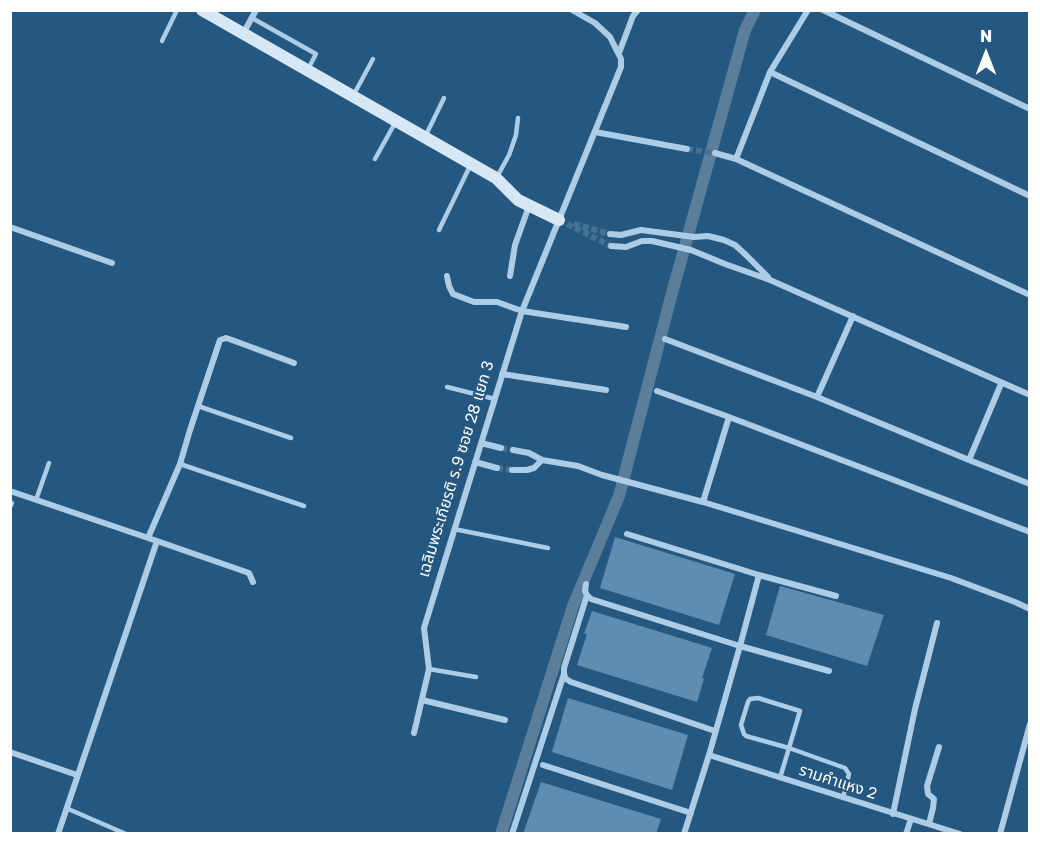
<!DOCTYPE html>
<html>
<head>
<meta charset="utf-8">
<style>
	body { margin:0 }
	#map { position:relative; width:1040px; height:844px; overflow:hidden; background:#255881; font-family:"Golos Text",sans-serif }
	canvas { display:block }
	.frame { position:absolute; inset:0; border:12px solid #fff; pointer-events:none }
	.north { position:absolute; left:956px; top:24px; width:60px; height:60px; -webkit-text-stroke:4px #255881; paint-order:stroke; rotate:0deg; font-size:16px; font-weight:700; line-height:24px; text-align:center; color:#fff }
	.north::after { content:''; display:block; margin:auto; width:21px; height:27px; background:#fff; clip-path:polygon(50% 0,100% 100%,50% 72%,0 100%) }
</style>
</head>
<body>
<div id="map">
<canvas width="1040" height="844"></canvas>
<div class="frame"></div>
<div class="north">N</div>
</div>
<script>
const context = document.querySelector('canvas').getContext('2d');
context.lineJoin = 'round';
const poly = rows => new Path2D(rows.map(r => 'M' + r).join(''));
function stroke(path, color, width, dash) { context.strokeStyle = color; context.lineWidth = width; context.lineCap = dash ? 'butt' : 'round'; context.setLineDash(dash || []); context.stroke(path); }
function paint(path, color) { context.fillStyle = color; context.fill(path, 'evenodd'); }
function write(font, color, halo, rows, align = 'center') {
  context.font = font + ' "Golos Text","Noto Sans Thai",sans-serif'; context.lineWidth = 4.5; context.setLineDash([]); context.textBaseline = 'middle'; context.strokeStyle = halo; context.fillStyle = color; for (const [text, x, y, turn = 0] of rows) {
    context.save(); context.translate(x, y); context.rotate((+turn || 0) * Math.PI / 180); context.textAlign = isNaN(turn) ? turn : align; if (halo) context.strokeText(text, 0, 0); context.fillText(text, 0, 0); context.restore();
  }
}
const canal = poly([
	[501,834,573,606,619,496,672,293,745,30,755,10]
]);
const building = poly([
	[615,537,735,574,719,625,600,588],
	[780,586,884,615,867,666,766,635],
	[592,611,712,648,702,678,704,679,697,702,577,665,587,634,584,634],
	[568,698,688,735,672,790,552,752],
	[541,782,661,819,656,834,523,834]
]);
const streetTunnel = poly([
	[687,149,715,153],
	[559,220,611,246],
	[574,224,610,234],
	[501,448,513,450],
	[497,468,512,470]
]);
const lane = poly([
	[252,18,316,54,308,69],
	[162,41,177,10],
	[353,96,373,59],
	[425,137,444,98],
	[375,159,395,123],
	[497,177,509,155,516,135,518,118],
	[439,230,470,166],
	[447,387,495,399],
	[198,406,291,438],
	[180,464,304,506],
	[36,500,49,463],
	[10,507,12,503],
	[454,529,548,548],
	[429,669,476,677],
	[758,698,800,711,789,748,746,736,744,734,741,725,748,702,750,699,758,698],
	[780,778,789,748,845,768,849,774,843,798],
	[66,808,126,834]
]);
const street = poly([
	[823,10,1030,109],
	[243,34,256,10],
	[619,53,633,16,638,10],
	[770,72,1030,196],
	[595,132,687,149],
	[715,153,736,159,1030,295],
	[736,159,770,72,808,10],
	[10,227,112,263],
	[610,234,621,235,641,230,694,237,708,236,724,240,735,245,746,255,768,277],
	[611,246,626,247,642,241,652,241,691,250,725,264,770,280,1030,395],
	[447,276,449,286,453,294,474,302,497,302,522,311,626,327],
	[510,276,515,245,529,206],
	[665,339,817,397,969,460,1030,484],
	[502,374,606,390],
	[657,391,729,417,1030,532],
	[817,397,853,316],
	[481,443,501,448],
	[513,450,529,453,542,460,578,466,602,475,703,502,951,578,1015,602,1030,609],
	[969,460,1001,384],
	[475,462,497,468],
	[512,470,527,470,534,468,542,460],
	[10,491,157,541,58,834],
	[703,502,729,417],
	[627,534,759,575,740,646,709,755,684,834],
	[148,538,180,464,190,430,220,340,226,338,232,340,294,363],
	[157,541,249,573,253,582],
	[759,575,836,596],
	[586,584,585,591,587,595,591,599,740,646,829,671],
	[587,595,564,668,564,674,566,679,571,682,715,731],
	[422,700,505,720],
	[414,733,429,669,424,628,522,311,621,67,621,59,610,37,595,23,572,10],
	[10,752,77,775],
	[709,755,960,834],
	[543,765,691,813],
	[893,814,915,709,937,623],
	[929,824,933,808,934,799,928,794,927,786,939,747],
	[512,834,564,674],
	[906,834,911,819],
	[1000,834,1030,724]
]);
const secondary = poly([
	[202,10,496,178,518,200,559,220]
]);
const streetNames = [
	["เฉลิมพระเกียรติ ร.9 ซอย 28 แยก 3",456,469,-73],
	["รามคำแหง 2",838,782,18]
];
stroke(canal, '#5b7e9b', 12);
paint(building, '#5e8db1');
stroke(streetTunnel, '#467194', 6, [6, 3]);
stroke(lane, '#adcde6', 4.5);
stroke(street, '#adcde6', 6);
stroke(secondary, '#d6e7f6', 12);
write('16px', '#fff', '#255881', streetNames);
</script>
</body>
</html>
